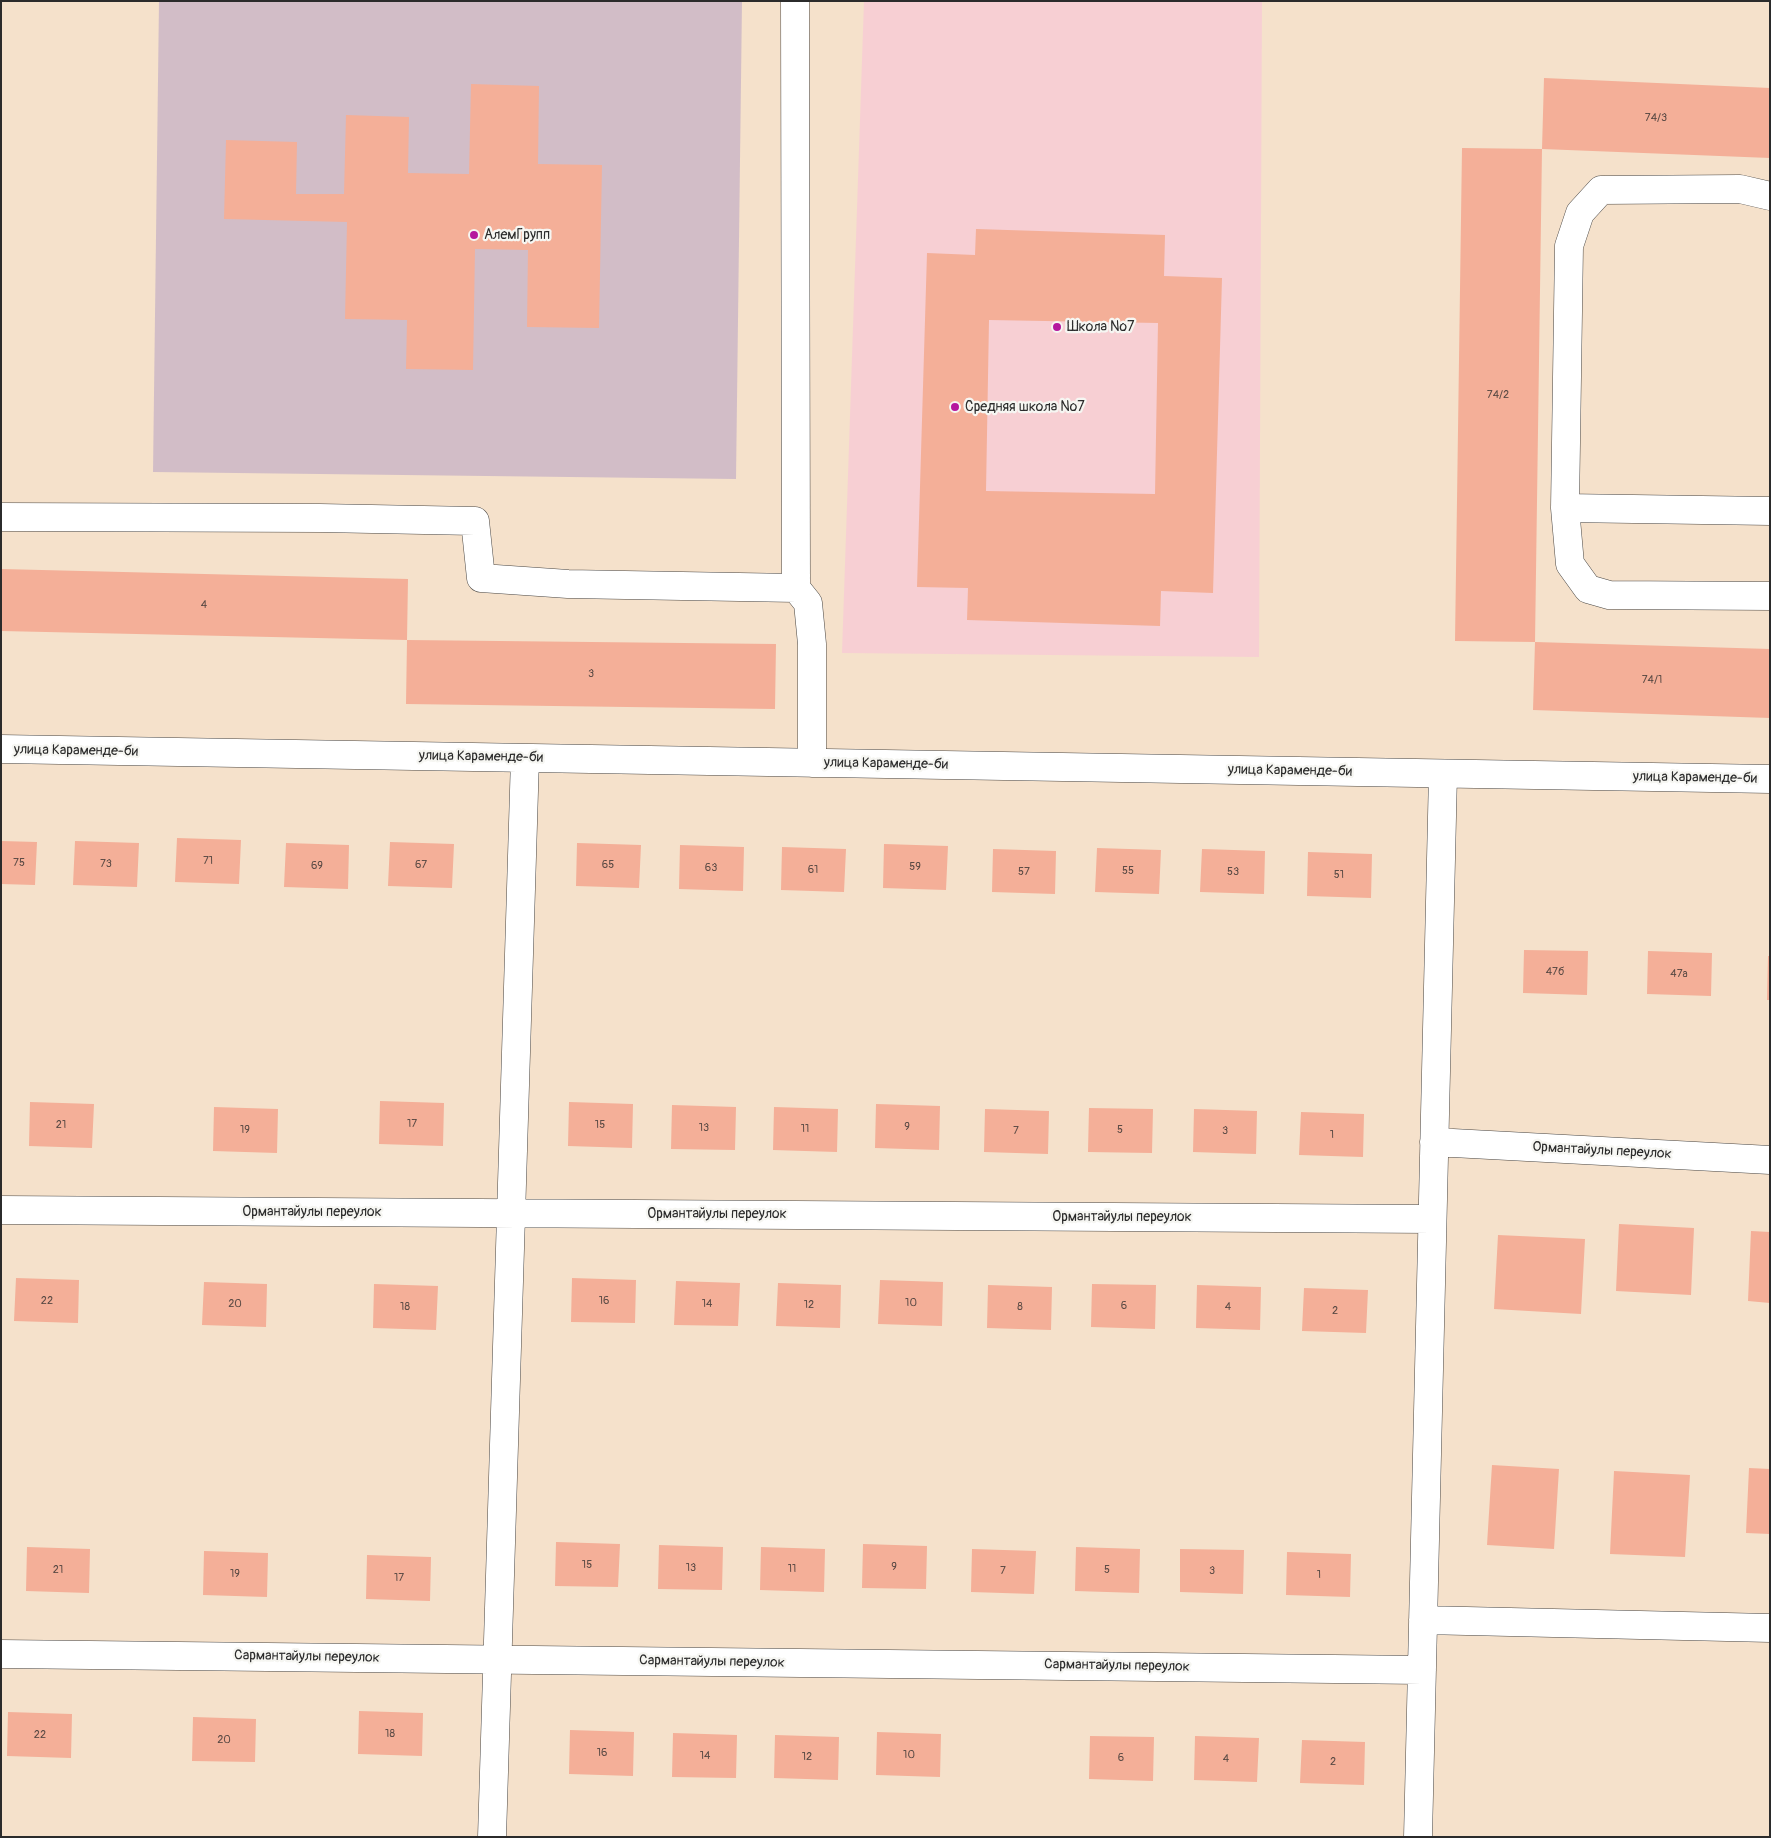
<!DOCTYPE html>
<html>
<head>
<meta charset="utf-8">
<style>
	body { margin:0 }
	#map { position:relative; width:1771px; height:1838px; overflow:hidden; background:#f5e1cb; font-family:Pangolin,sans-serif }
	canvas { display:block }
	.frame { position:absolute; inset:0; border:2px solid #2b2b2b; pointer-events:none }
</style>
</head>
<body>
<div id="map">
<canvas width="1771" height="1838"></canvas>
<div class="frame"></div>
</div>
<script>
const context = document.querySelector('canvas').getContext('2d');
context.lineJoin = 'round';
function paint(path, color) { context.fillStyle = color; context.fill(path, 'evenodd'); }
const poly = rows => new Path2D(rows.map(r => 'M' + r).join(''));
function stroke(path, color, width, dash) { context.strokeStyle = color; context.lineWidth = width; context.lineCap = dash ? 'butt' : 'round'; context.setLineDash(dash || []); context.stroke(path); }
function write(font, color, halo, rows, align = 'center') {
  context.font = font + ' Pangolin,sans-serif'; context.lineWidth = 4.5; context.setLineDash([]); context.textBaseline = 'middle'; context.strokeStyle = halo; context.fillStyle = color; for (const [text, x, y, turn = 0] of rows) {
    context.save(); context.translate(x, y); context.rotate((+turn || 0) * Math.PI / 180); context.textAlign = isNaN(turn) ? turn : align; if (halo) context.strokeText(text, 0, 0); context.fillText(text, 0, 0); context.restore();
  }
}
const built = poly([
	[864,1,1262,1,1259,657,842,653]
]);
const industrial = poly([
	[159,1,742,1,736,479,153,472]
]);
const building = poly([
	[1544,78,1770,88,1770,158,1542,149],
	[471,84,539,86,538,164,602,165,599,328,527,327,528,250,475,249,473,370,406,369,407,320,345,319,347,222,224,219,226,140,297,142,296,194,344,194,346,115,409,117,408,173,469,174],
	[1462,148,1542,149,1535,642,1455,641],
	[976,229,1165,235,1164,276,1222,278,1213,593,1161,591,1160,626,967,620,968,588,917,587,927,253,975,255],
	[989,320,1158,323,1155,494,986,491],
	[1,569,408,579,407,640,776,644,775,709,406,704,407,640,1,631],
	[1535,642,1770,649,1770,718,1533,710],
	[177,838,241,840,239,884,175,882],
	[1,841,37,842,35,885,1,884],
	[75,841,139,843,137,887,73,885],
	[390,842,454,844,452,888,388,886],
	[286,843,349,845,348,889,284,887],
	[577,843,641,845,639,888,576,886],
	[884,844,948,846,946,890,883,888],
	[680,845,744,847,743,891,679,889],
	[782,847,846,849,844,892,781,890],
	[1097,848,1161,850,1159,894,1095,892],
	[993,849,1056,851,1055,894,992,892],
	[1202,849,1265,851,1264,894,1200,892],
	[1308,852,1372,854,1371,898,1307,896],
	[1524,950,1588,951,1587,995,1523,993],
	[1648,951,1712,953,1711,996,1647,994],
	[1768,956,1770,956,1770,1000,1767,1000],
	[380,1101,444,1103,443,1146,379,1144],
	[30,1102,94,1104,92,1148,29,1146],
	[569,1102,633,1104,632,1148,568,1146],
	[876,1104,940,1106,939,1150,875,1148],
	[672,1105,736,1107,735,1150,671,1149],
	[214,1107,278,1109,277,1153,213,1151],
	[774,1107,838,1109,837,1152,773,1150],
	[1089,1108,1153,1109,1152,1153,1088,1152],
	[985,1109,1049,1111,1048,1154,984,1152],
	[1194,1109,1257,1111,1256,1154,1193,1152],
	[1301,1112,1364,1114,1363,1157,1299,1155],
	[1619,1224,1694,1228,1691,1295,1616,1291],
	[1751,1231,1770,1232,1770,1303,1748,1301],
	[1498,1235,1585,1239,1581,1314,1494,1309],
	[16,1278,79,1280,78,1323,14,1321],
	[572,1278,636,1280,635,1323,571,1322],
	[880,1280,943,1282,942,1326,878,1324],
	[676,1281,740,1283,738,1326,674,1325],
	[204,1282,267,1284,266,1327,202,1325],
	[778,1283,841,1285,840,1328,776,1326],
	[374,1284,438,1286,436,1330,373,1328],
	[1092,1284,1156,1285,1155,1329,1091,1327],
	[988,1285,1052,1287,1051,1330,987,1328],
	[1197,1285,1261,1287,1260,1330,1196,1328],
	[1304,1288,1368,1290,1366,1333,1302,1331],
	[1492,1465,1559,1469,1554,1549,1487,1545],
	[1749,1468,1770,1469,1770,1534,1746,1533],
	[1614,1471,1690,1475,1685,1557,1610,1554],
	[556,1542,620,1544,618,1587,555,1586],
	[863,1544,927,1546,926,1589,862,1588],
	[659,1545,723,1547,722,1590,658,1589],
	[27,1547,90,1549,89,1593,26,1591],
	[761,1547,825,1549,824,1592,760,1590],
	[1076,1547,1140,1549,1139,1593,1075,1591],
	[972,1549,1036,1551,1034,1594,971,1592],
	[1180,1549,1244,1550,1243,1594,1180,1592],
	[204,1551,268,1553,267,1597,203,1595],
	[1287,1552,1351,1554,1350,1597,1286,1595],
	[367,1555,431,1557,430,1601,366,1599],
	[359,1711,423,1713,422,1756,358,1754],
	[8,1712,72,1714,71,1758,7,1756],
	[193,1717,256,1719,255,1762,192,1761],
	[570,1730,634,1732,633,1776,569,1774],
	[877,1732,941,1734,940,1777,876,1775],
	[673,1733,737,1735,736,1778,672,1777],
	[775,1735,839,1737,838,1780,774,1778],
	[1090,1736,1154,1737,1153,1781,1089,1779],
	[1195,1736,1259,1738,1257,1782,1194,1780],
	[1302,1740,1365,1742,1364,1785,1300,1783]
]);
const minor = poly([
	[795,1,796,588],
	[1770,196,1740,189,1601,190,1580,213,1569,246,1565,508,1570,564,1588,589,1609,595,1770,596],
	[1565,508,1770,511],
	[1,517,320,518,475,521,481,578,568,584,796,588,808,603,812,644,812,763],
	[1,749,1770,779],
	[1434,1142,1770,1160],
	[1,1210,1432,1219],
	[1423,1620,1770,1628],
	[1,1654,1422,1670],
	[492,1837,525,758],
	[1418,1837,1443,774]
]);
const markers = [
	[474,235,5,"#b5179e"],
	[1057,327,5,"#b5179e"],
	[955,407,5,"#b5179e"]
];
const numberNames = [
	["74/3",1656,118],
	["74/2",1498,395],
	["4",204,605],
	["3",591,674],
	["74/1",1652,680],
	["71",208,861],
	["75",19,863],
	["73",106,864],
	["67",421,865],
	["65",608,865],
	["69",317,866],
	["59",915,867],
	["63",711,868],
	["61",813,870],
	["55",1128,871],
	["57",1024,872],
	["53",1233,872],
	["51",1339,875],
	["47б",1555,972],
	["47а",1679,974],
	["17",412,1124],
	["21",61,1125],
	["15",600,1125],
	["9",907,1127],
	["13",704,1128],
	["11",805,1129],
	["19",245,1130],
	["5",1120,1130],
	["7",1016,1131],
	["3",1225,1131],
	["1",1332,1135],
	["22",47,1301],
	["16",604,1301],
	["10",911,1303],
	["20",235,1304],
	["14",707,1304],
	["12",809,1305],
	["6",1124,1306],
	["18",405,1307],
	["8",1020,1307],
	["4",1228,1307],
	["2",1335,1311],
	["15",587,1565],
	["9",894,1567],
	["13",691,1568],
	["11",792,1569],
	["21",58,1570],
	["5",1107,1570],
	["7",1003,1571],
	["3",1212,1571],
	["19",235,1574],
	["1",1319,1575],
	["17",399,1578],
	["18",390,1734],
	["22",40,1735],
	["20",224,1740],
	["16",602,1753],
	["10",909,1755],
	["14",705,1756],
	["12",807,1757],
	["6",1121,1758],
	["4",1226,1759],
	["2",1333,1762]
];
const poiNames = [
	["АлемГрупп",484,235],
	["Школа №7",1067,327],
	["Средняя школа №7",965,407]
];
const streetNames = [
	["улица Караменде-би",76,751,1],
	["улица Караменде-би",481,757,1],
	["улица Караменде-би",886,764,1],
	["улица Караменде-би",1290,771,1],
	["улица Караменде-би",1695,778,1],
	["Ормантайулы переулок",1602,1151,3],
	["Ормантайулы переулок",312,1212],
	["Ормантайулы переулок",717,1214],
	["Ормантайулы переулок",1122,1217],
	["Сармантайулы переулок",307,1657,1],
	["Сармантайулы переулок",712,1662,1],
	["Сармантайулы переулок",1117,1666,1]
];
paint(built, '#f7cfd3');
paint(industrial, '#d2bdc7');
paint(building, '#f4af98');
stroke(minor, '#494643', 29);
stroke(minor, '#fff', 28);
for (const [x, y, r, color] of markers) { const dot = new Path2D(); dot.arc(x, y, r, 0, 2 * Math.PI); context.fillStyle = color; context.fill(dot); stroke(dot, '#f6f6f2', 2); }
write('11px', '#5d4c46', null, numberNames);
write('14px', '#2b2b2b', '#f6f6f2', poiNames, 'left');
write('14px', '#2b2b2b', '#f6f6f2', streetNames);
</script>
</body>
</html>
